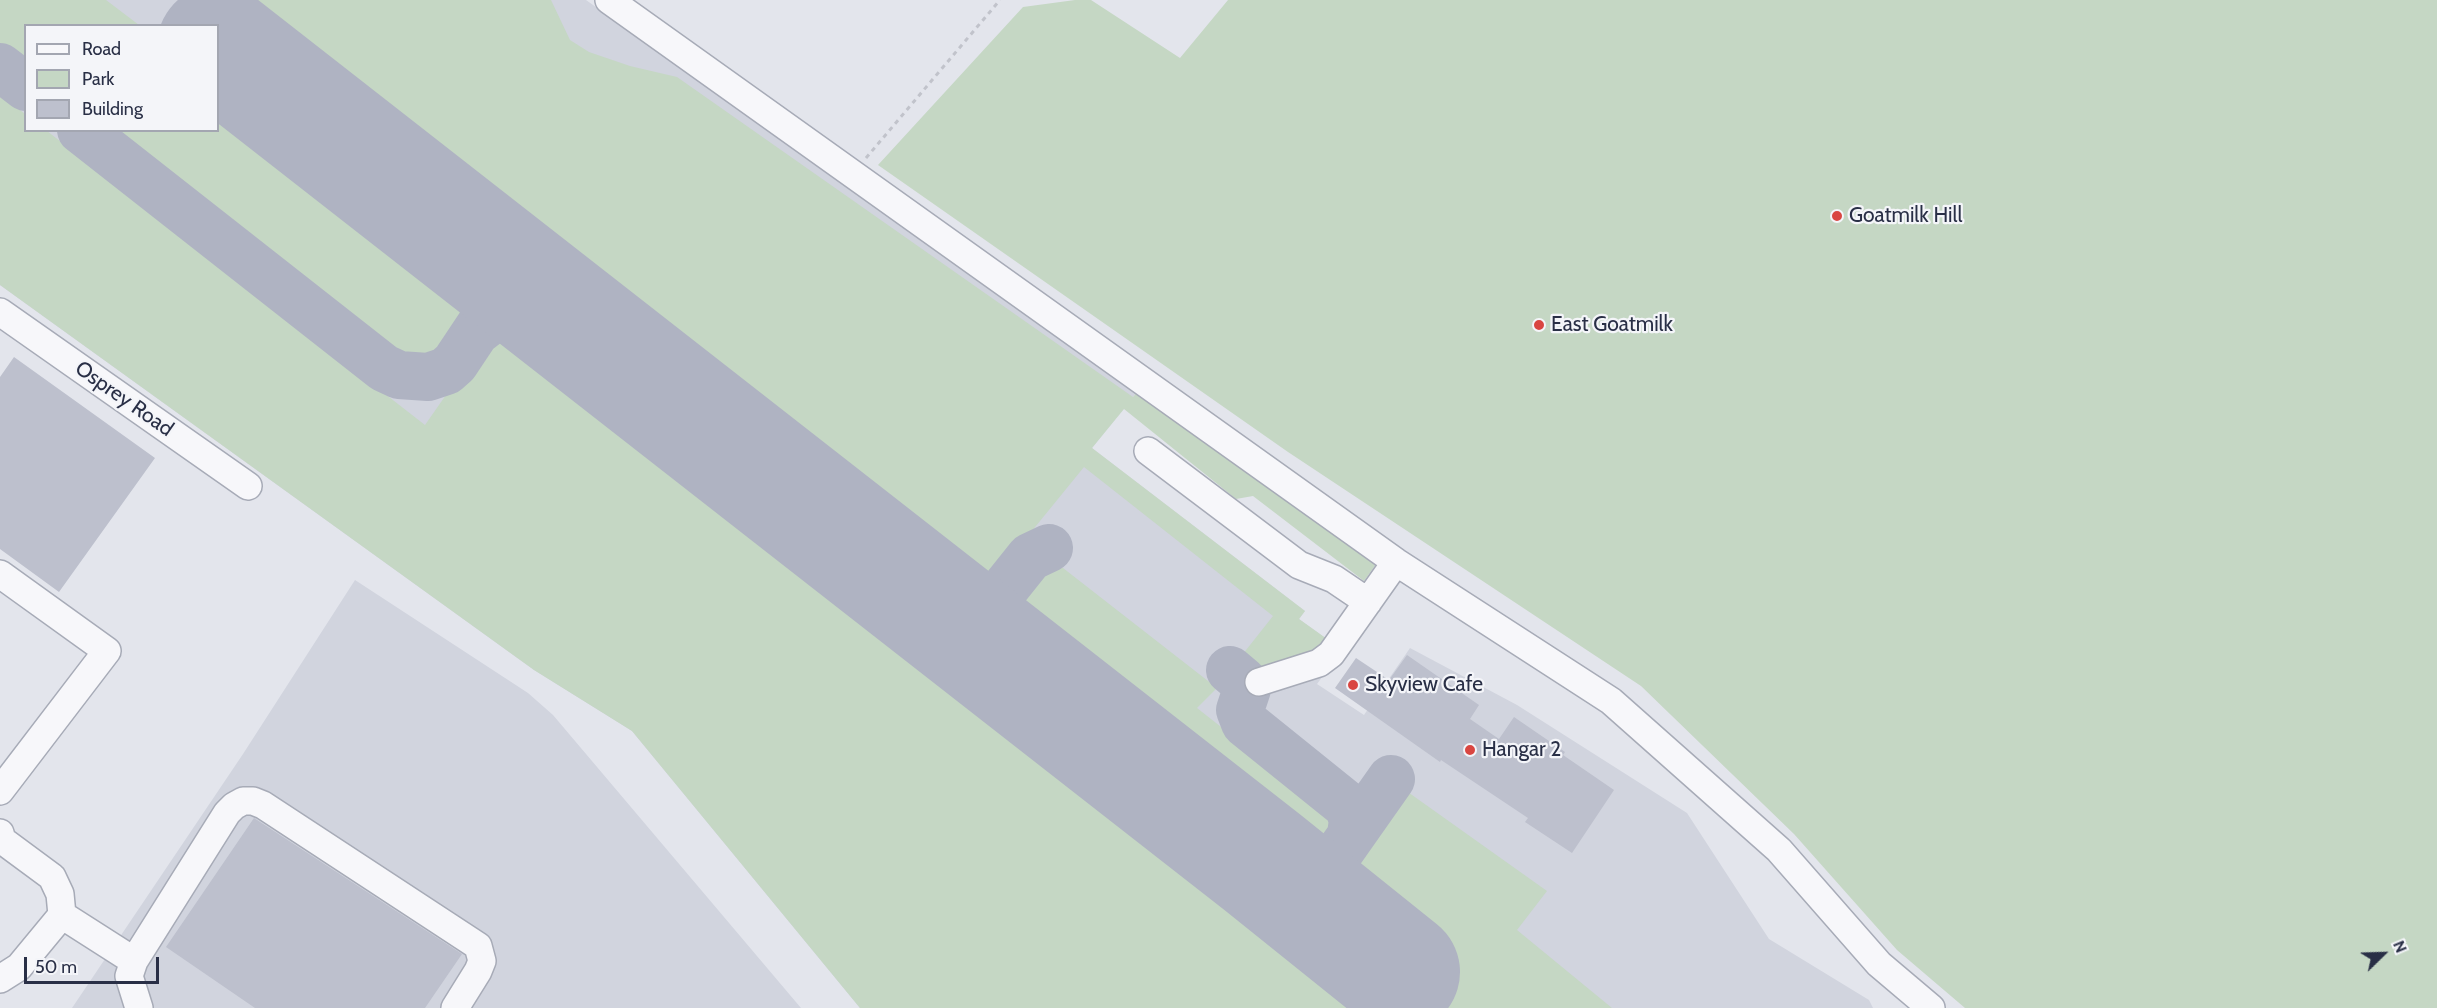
<!DOCTYPE html>
<html>
<head>
<meta charset="utf-8">
<style>
	body { margin:0 }
	#map { position:relative; width:2437px; height:1008px; overflow:hidden; background:#e3e5ec; font-family:Cabin,sans-serif }
	canvas { display:block }
	.legend { position:absolute; left:24px; top:24px; width:195px; height:108px; box-sizing:border-box; background:#f4f5f9; border:2px solid #a3a6b1; margin:0; padding:8px 10px; list-style:none; font-size:18px; color:#292f46 }
	.legend li { display:flex; align-items:center; gap:12px; height:30px }
	.legend b { width:30px; border:2px solid #a3a6b1 }
	.north { position:absolute; left:2353px; top:924px; width:60px; height:60px; -webkit-text-stroke:4px #f4f5f9; paint-order:stroke; rotate:67deg; font-size:16px; font-weight:700; line-height:24px; text-align:center; color:#292f46 }
	.north::after { content:''; display:block; margin:auto; width:21px; height:27px; background:#292f46; clip-path:polygon(50% 0,100% 100%,50% 72%,0 100%) }
	.scale { position:absolute; left:24px; top:957px; width:135px; height:27px; box-sizing:border-box; border:3px solid #292f46; border-top:0; padding-left:8px; font-size:18px; line-height:21px; white-space:nowrap; color:#292f46; -webkit-text-stroke:4px #f4f5f9; paint-order:stroke }
</style>
</head>
<body>
<div id="map">
<canvas width="2437" height="1008"></canvas>
<ul class="legend">
<li><b style="height:8px;background:#f7f7fa"></b>Road</li>
<li><b style="height:16px;background:#c5d7c4"></b>Park</li>
<li><b style="height:16px;background:#bdc0cd"></b>Building</li>
</ul>
<div class="north">N</div>
<div class="scale">50 m</div>
</div>
<script>
const context = document.querySelector('canvas').getContext('2d');
context.lineJoin = 'round';
function paint(path, color) { context.fillStyle = color; context.fill(path, 'evenodd'); }
const poly = rows => new Path2D(rows.map(r => 'M' + r).join(''));
function stroke(path, color, width, dash) { context.strokeStyle = color; context.lineWidth = width; context.lineCap = dash ? 'butt' : 'round'; context.setLineDash(dash || []); context.stroke(path); }
function write(font, color, halo, rows, align = 'center') {
  context.font = font + ' Cabin,sans-serif'; context.lineWidth = 4.5; context.setLineDash([]); context.textBaseline = 'middle'; context.strokeStyle = halo; context.fillStyle = color; for (const [text, x, y, turn = 0] of rows) {
    context.save(); context.translate(x, y); context.rotate((+turn || 0) * Math.PI / 180); context.textAlign = isNaN(turn) ? turn : align; if (halo) context.strokeText(text, 0, 0); context.fillText(text, 0, 0); context.restore();
  }
}
const built = poly([
	[0,0,586,0,1138,391,1092,448,1305,611,1299,619,1342,650,1317,684,1364,715,1410,648,1517,705,1687,813,1769,939,1869,1000,1873,1008,860,1008,632,731,534,670,0,285],
	[26,26,218,26,218,130,26,130],
	[355,580,528,693,553,715,801,1008,72,1008,243,754]
]);
const green = poly([
	[0,0,106,0,139,25,26,26,25,80,0,60],
	[188,0,551,0,570,40,589,52,630,66,677,77,1133,397,1138,391,1379,560,1364,581,1253,496,1236,499,1124,409,1092,448,1305,611,1299,619,1334,644,1252,678,1235,664,1273,616,1084,467,983,591,972,596,948,596],
	[1075,0,1091,0,1180,58,1228,0,2437,0,2437,1008,1965,1008,1897,950,1794,834,1641,686,1288,452,878,165,1023,7],
	[218,87,467,281,474,304,467,321,436,363,422,371,405,372,390,366,90,131,218,130],
	[0,94,25,114,26,130,47,131,425,425,483,342,497,332,517,329,535,331,1313,941,1313,952,1310,958,1372,1008,860,1008,632,731,534,670,0,285],
	[1047,568,1063,568,1217,688,1197,708,1333,815,1338,821,1338,833,1332,844,1318,855,1300,859,1283,856,1021,651,1009,640,1005,622,1006,608,1034,574],
	[1398,785,1547,891,1517,930,1612,1008,1373,1008,1411,958,1349,908,1339,895,1336,878,1339,868]
]);
const taxiway = poly([
	[0,67,26,87],
	[81,130,384,368,399,375,428,377,446,371,455,363,481,324,491,303,495,280,490,258],
	[477,331,495,317,519,307,539,304,555,308],
	[998,597,994,614,994,628,1002,651,1010,665],
	[930,602,961,607,987,604,998,597,1030,557,1049,548],
	[1230,670,1243,681,1247,689,1240,710,1245,723,1348,806,1353,820,1351,835],
	[1334,860,1327,873,1325,891,1332,914,1343,926],
	[1262,862,1290,877,1309,876,1322,870,1334,860,1391,779]
]);
const runway = poly([
	[218,46,1262,862,1399,972]
]);
const building = poly([
	[14,357,155,458,59,592,0,549,0,377],
	[1407,655,1479,705,1470,719,1499,739,1514,717,1565,752,1563,755,1614,790,1572,853,1525,822,1528,818,1441,760,1440,762,1335,688,1356,658,1389,680],
	[254,818,462,954,425,1008,255,1008,166,947]
]);
const path = poly([
	[866,158,1000,0]
]);
const minor = poly([
	[609,0,1396,562,1611,701,1779,850,1879,964,1931,1008],
	[0,312,248,486],
	[1148,451,1299,565,1334,579,1368,602],
	[0,574,107,651,0,791],
	[1259,682,1319,663,1331,654,1396,562],
	[0,833,2,840,52,877,60,894,62,915],
	[0,979,19,967,62,915,134,961],
	[139,1008,129,976,134,961,227,813,234,806,243,801,253,801,263,805,478,946,482,961,478,971,455,1008]
]);
const markers = [
	[1837,216,6,"#d94641"],
	[1539,325,6,"#d94641"],
	[1353,685,6,"#d94641"],
	[1470,750,6,"#d94641"]
];
const poiNames = [
	["Goatmilk Hill",1849,216],
	["East Goatmilk",1551,325],
	["Skyview Cafe",1365,685],
	["Hangar 2",1482,750]
];
const streetNames = [
	["Osprey Road",124,399,35]
];
paint(built, '#d1d4de');
paint(green, '#c5d7c4');
stroke(taxiway, '#afb3c2', 48);
stroke(runway, '#afb3c2', 122);
paint(building, '#bdc0cd');
stroke(minor, '#a7abb7', 30);
stroke(path, '#c1c3cb', 3, [4.5, 4.5]);
stroke(minor, '#f7f7fa', 27);
for (const [x, y, r, color] of markers) { const dot = new Path2D(); dot.arc(x, y, r, 0, 2 * Math.PI); context.fillStyle = color; context.fill(dot); stroke(dot, '#f4f5f9', 2); }
write('21px', '#292f46', '#f4f5f9', poiNames, 'left');
write('21px', '#292f46', '#f4f5f9', streetNames);
</script>
</body>
</html>
